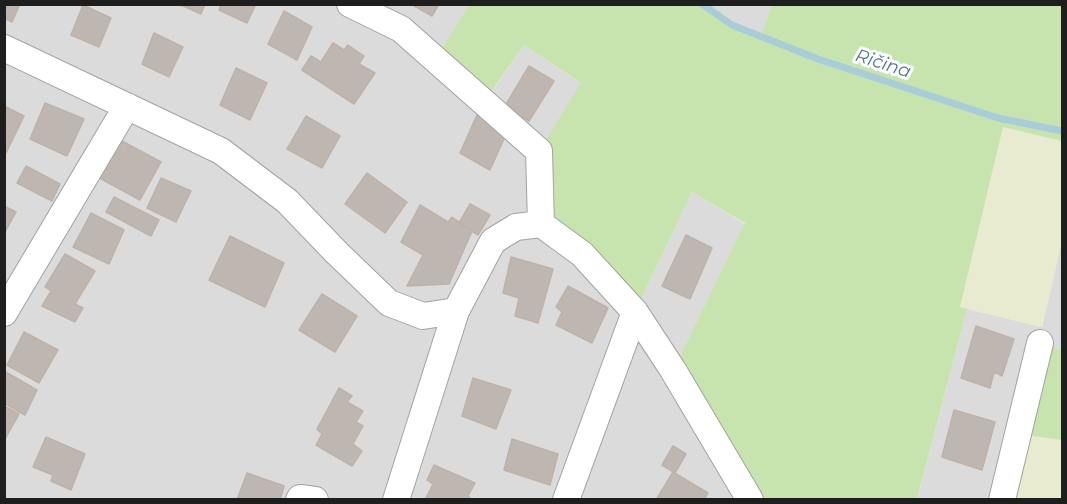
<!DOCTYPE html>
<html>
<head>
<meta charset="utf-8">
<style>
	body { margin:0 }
	#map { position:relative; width:1067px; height:504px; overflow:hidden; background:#eeebe4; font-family:Montserrat,sans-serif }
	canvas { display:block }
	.frame { position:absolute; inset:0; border:6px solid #1e1e1e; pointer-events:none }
</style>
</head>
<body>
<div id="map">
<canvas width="1067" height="504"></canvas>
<div class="frame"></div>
</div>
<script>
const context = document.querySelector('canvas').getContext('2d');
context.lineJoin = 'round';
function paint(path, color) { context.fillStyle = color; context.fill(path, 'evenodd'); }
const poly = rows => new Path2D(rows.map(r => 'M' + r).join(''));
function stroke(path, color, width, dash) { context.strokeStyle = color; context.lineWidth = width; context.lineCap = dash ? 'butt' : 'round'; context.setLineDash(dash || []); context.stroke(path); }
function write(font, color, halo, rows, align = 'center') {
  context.font = font + ' Montserrat,sans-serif'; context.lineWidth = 6; context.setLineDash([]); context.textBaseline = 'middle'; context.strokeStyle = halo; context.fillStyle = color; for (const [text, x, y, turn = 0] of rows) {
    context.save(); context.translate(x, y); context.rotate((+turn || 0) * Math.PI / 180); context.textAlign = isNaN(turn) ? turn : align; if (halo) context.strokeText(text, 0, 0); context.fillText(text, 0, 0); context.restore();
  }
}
const residential = poly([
	[4,5,469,5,436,58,485,102,524,45,582,84,539,151,635,312,692,192,745,224,673,370,750,499,5,499],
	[709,5,772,5,761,36,732,25,707,8],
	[1062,241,1062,349,1053,348,1025,435,1008,499,917,500,967,309,1042,327]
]);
const farmland = poly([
	[1003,127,1062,141,1062,241,1042,327,960,307],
	[1025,435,1062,440,1062,499,1008,500]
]);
const grass = poly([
	[469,5,709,5,707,8,732,25,761,36,772,5,1062,5,1062,141,1003,127,960,307,967,309,917,499,750,499,673,370,745,223,692,192,635,312,541,224,539,151,581,83,524,45,484,102,436,58],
	[1053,348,1062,349,1062,440,1025,435]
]);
const stream = poly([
	[702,4,732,25,818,59,998,118,1062,131]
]);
const building = poly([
	[4,4,20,4,12,22,4,18,4,4],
	[179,4,205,4,201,14,179,4],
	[221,4,256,4,247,23,219,10,221,4],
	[411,4,439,4,432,16,411,4],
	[83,5,111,18,99,47,71,35,83,5],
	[284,11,312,27,297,60,268,44,284,11],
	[154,33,183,47,169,77,142,64,154,33],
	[333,43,344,50,348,45,364,56,359,64,375,73,354,104,302,70,311,56,321,62,333,43],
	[529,66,554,81,529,121,505,106,529,66],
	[236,68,267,83,250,120,220,105,236,68],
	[45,103,84,119,67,156,30,139,45,103],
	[4,106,24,116,6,153,4,153,4,106],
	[477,115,507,132,490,170,460,153,477,115],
	[306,116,340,136,322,168,287,149,306,116],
	[120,140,161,162,140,200,94,175,120,140],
	[26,166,60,184,52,201,17,183,26,166],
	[367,173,407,202,385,233,345,204,367,173],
	[161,178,191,191,176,222,147,208,161,178],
	[114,197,159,220,151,236,106,212,114,197],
	[470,204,490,215,478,235,459,223,470,204],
	[420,205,448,222,452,217,472,231,449,284,407,286,423,255,401,242,420,205],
	[4,206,16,212,4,234,4,206],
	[91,213,124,230,109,264,73,247,91,213],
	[686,235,712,248,690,299,662,286,686,235],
	[230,236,284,263,265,307,209,280,230,236],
	[65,254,95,271,75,304,83,308,75,322,42,306,51,291,45,287,65,254],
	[511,257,553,269,538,323,515,316,519,298,503,293,511,257],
	[568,286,608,308,592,343,556,325,562,312,556,307,568,286],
	[322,294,357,316,335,352,299,330,322,294],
	[976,326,1014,339,1002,376,994,372,990,388,961,378,976,326],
	[24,332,58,350,39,383,7,365,24,332],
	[4,371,37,390,25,415,4,403,4,371],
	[473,378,511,390,496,429,462,416,473,378],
	[339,388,352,396,347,402,363,411,356,422,363,426,353,444,362,451,352,466,316,445,322,434,317,429,339,388],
	[4,406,19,414,4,441,4,406],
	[954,410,995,422,982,470,942,457,954,410],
	[46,437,85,454,71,490,51,481,53,475,33,467,46,437],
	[512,439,558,454,550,485,504,470,512,439],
	[673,446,686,454,675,473,662,465,673,446],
	[434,465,475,483,468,496,472,500,425,500,433,484,427,480,434,465],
	[673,472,708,493,704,500,656,500,673,472],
	[247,473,284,486,280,500,237,500,247,473]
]);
const street = poly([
	[350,4,401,29,539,151,541,224],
	[4,48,221,151,287,201,337,253,389,303,423,316,456,311,493,241,516,227,541,224,582,254,635,312,673,370,750,500],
	[4,313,127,106],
	[299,500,300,498,315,500],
	[396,500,456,311],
	[566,500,635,312],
	[1002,500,1040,343]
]);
const waterNames = [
	["Ričina",883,64,18]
];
paint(residential, '#dcdbdb');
paint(farmland, '#e9ebd1');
paint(grass, '#c7e4ae');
stroke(stream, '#a8ccd8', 7);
paint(building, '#beb7b1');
stroke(building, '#beb2a8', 1.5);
stroke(street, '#a2a2a2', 28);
stroke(street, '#fff', 26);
write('italic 18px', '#4f759e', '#fff', waterNames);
</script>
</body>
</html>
